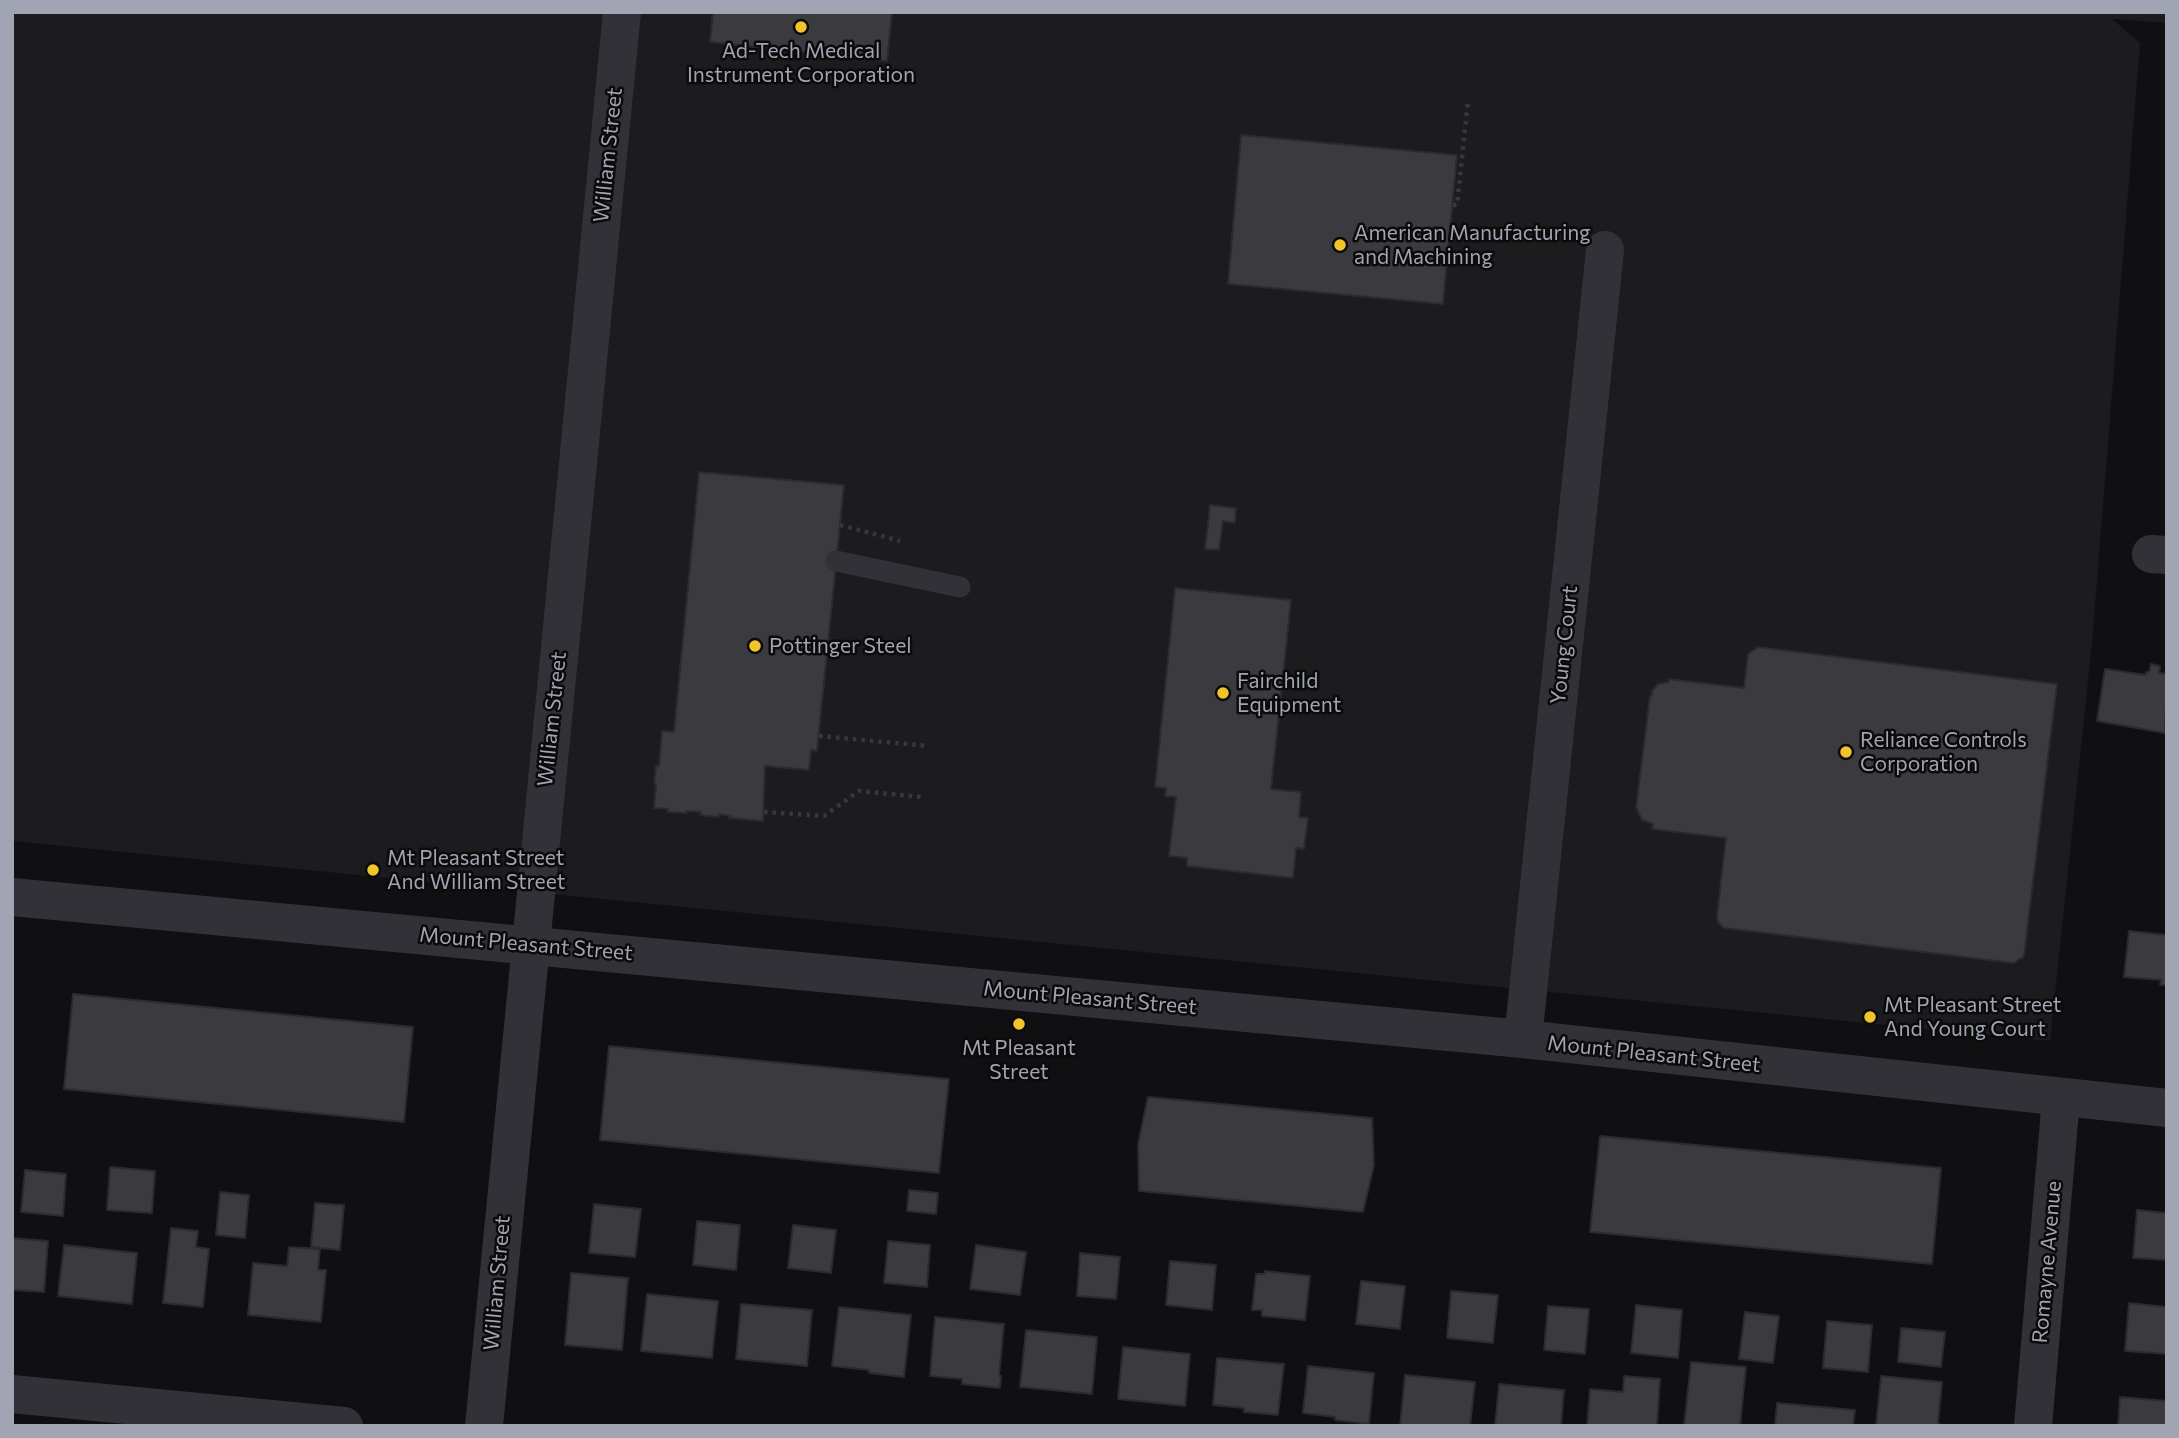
<!DOCTYPE html>
<html>
<head>
<meta charset="utf-8">
<style>
	body { margin:0 }
	#map { position:relative; width:2179px; height:1438px; overflow:hidden; background:#101012; font-family:Commissioner,sans-serif }
	canvas { display:block }
	.frame { position:absolute; inset:0; border:14px solid #a1a4b2; pointer-events:none }
</style>
</head>
<body>
<div id="map">
<canvas width="2179" height="1438"></canvas>
<div class="frame"></div>
</div>
<script>
const context = document.querySelector('canvas').getContext('2d');
context.lineJoin = 'round';
function paint(path, color) { context.fillStyle = color; context.fill(path, 'evenodd'); }
const poly = rows => new Path2D(rows.map(r => 'M' + r).join(''));
function stroke(path, color, width, dash) { context.strokeStyle = color; context.lineWidth = width; context.lineCap = dash ? 'butt' : 'round'; context.setLineDash(dash || []); context.stroke(path); }
function write(font, color, halo, rows, align = 'center') {
  context.font = font + ' Commissioner,sans-serif'; context.lineWidth = 5; context.setLineDash([]); context.textBaseline = 'middle'; context.strokeStyle = halo; context.fillStyle = color; for (const [text, x, y, turn = 0] of rows) {
    context.save(); context.translate(x, y); context.rotate((+turn || 0) * Math.PI / 180); context.textAlign = isNaN(turn) ? turn : align; if (halo) context.strokeText(text, 0, 0); context.fillText(text, 0, 0); context.restore();
  }
}
const built = poly([
	[12,12,2167,12,2167,23,2112,19,2140,43,2092,643,2050,1041,12,841]
]);
const building = poly([
	[713,12,892,12,887,61,710,42,713,12],
	[1241,135,1457,155,1443,304,1228,284,1241,135],
	[699,472,844,485,817,751,811,750,809,770,765,766,763,821,729,818,730,816,719,814,719,817,700,815,701,812,687,811,687,813,668,812,668,809,654,808,656,784,654,784,656,766,659,766,662,731,674,732,699,472],
	[1210,505,1236,508,1235,523,1223,521,1219,550,1205,549,1210,505],
	[1175,588,1291,600,1271,789,1301,792,1299,817,1308,818,1304,849,1296,848,1293,878,1187,866,1187,858,1169,856,1176,797,1165,796,1166,788,1155,787,1175,588],
	[1758,647,2057,684,2024,956,2014,963,1724,928,1718,922,1717,915,1726,838,1652,829,1653,824,1642,820,1636,807,1650,696,1652,696,1652,691,1658,684,1669,682,1669,679,1744,688,1748,654,1758,647],
	[2151,664,2160,666,2159,673,2167,674,2165,733,2097,721,2105,669,2146,675,2146,672,2149,672,2151,664],
	[2129,931,2167,935,2167,985,2160,985,2161,980,2124,977,2129,931],
	[73,994,413,1027,404,1122,64,1089,73,994],
	[609,1046,949,1079,939,1173,600,1140,609,1046],
	[1148,1097,1372,1118,1374,1165,1363,1212,1139,1191,1138,1144,1148,1097],
	[1600,1136,1941,1168,1932,1264,1590,1232,1600,1136],
	[110,1167,155,1171,152,1213,107,1210,110,1167],
	[25,1170,66,1174,63,1216,21,1212,25,1170],
	[909,1190,938,1193,936,1214,907,1211,909,1190],
	[220,1192,249,1195,245,1238,216,1235,220,1192],
	[315,1203,344,1205,340,1250,311,1247,315,1203],
	[594,1204,641,1209,635,1257,589,1253,594,1204],
	[2137,1210,2167,1213,2167,1260,2133,1258,2137,1210],
	[697,1221,740,1225,736,1270,693,1265,697,1221],
	[793,1225,836,1230,831,1273,788,1268,793,1225],
	[171,1228,198,1231,196,1247,209,1249,203,1307,163,1303,171,1228],
	[12,1238,48,1241,44,1292,12,1290,12,1238],
	[888,1241,930,1245,927,1287,884,1283,888,1241],
	[64,1245,137,1253,132,1304,58,1296,64,1245],
	[976,1245,1026,1252,1020,1295,970,1289,976,1245],
	[289,1247,320,1249,318,1270,326,1270,321,1322,248,1315,253,1263,287,1266,289,1247],
	[1080,1253,1120,1257,1116,1299,1077,1296,1080,1253],
	[1170,1261,1216,1265,1212,1310,1166,1305,1170,1261],
	[1265,1271,1310,1276,1305,1320,1262,1316,1262,1310,1252,1310,1256,1274,1265,1274,1265,1271],
	[571,1273,628,1278,622,1350,565,1345,571,1273],
	[1361,1281,1405,1286,1400,1329,1356,1324,1361,1281],
	[1451,1291,1498,1295,1493,1343,1447,1338,1451,1291],
	[647,1294,718,1301,712,1358,641,1351,647,1294],
	[2129,1303,2167,1307,2167,1354,2125,1351,2129,1303],
	[741,1304,812,1310,807,1366,736,1359,741,1304],
	[1636,1305,1682,1310,1678,1358,1631,1353,1636,1305],
	[1548,1306,1589,1309,1585,1354,1544,1350,1548,1306],
	[839,1307,911,1315,904,1377,869,1373,869,1370,832,1366,839,1307],
	[1745,1312,1779,1316,1773,1363,1739,1359,1745,1312],
	[935,1317,1004,1324,999,1376,1001,1376,1000,1388,962,1384,962,1379,930,1376,935,1317],
	[1827,1321,1872,1325,1868,1372,1823,1368,1827,1321],
	[1901,1328,1945,1332,1941,1367,1898,1362,1901,1328],
	[1026,1330,1097,1337,1092,1394,1020,1387,1026,1330],
	[1123,1347,1190,1354,1185,1406,1118,1399,1123,1347],
	[1217,1358,1284,1364,1278,1415,1244,1412,1244,1408,1213,1405,1217,1358],
	[1691,1362,1746,1367,1740,1426,1684,1426,1691,1362],
	[1308,1366,1374,1373,1369,1424,1335,1420,1335,1417,1303,1413,1308,1366],
	[1405,1375,1475,1382,1470,1426,1400,1426,1405,1375],
	[1624,1376,1660,1379,1657,1426,1587,1426,1590,1389,1623,1392,1624,1376],
	[1881,1376,1942,1382,1938,1422,1941,1426,1876,1426,1881,1376],
	[1499,1384,1564,1390,1561,1426,1495,1426,1499,1384],
	[2120,1397,2167,1401,2167,1426,2118,1426,2120,1397],
	[1777,1403,1855,1410,1853,1426,1775,1426,1777,1403]
]);
const path = poly([
	[1453,205,1457,205,1468,101],
	[840,525,900,541],
	[819,736,929,746],
	[764,812,824,816,859,791,922,797]
]);
const service = poly([
	[836,561,960,587]
]);
const minor = poly([
	[2151,554,2167,555],
	[1523,1039,1605,250],
	[12,1394,344,1426],
	[484,1426,622,12],
	[2033,1426,2061,1098]
]);
const tertiary = poly([
	[12,897,1523,1039,2167,1108]
]);
const markers = [
	[801,27,7,"#f1c529"],
	[1340,245,7,"#f1c529"],
	[755,646,7,"#f1c529"],
	[1223,693,7,"#f1c529"],
	[1846,752,7,"#f1c529"],
	[373,870,7,"#f1c529"],
	[1870,1017,7,"#f1c529"],
	[1019,1024,7,"#f1c529"]
];
const poiNames = [
	["Ad-Tech Medical",801,51,"center"],
	["Instrument Corporation",801,75,"center"],
	["American Manufacturing",1354,233],
	["and Machining",1354,257],
	["Pottinger Steel",769,646],
	["Fairchild",1237,681],
	["Equipment",1237,705],
	["Reliance Controls",1860,740],
	["Corporation",1860,764],
	["Mt Pleasant Street",387,858],
	["And William Street",387,882],
	["Mt Pleasant Street",1884,1005],
	["And Young Court",1884,1029],
	["Mt Pleasant",1019,1048,"center"],
	["Street",1019,1072,"center"]
];
const streetNames = [
	["William Street",608,155,-84],
	["Young Court",1564,645,-84],
	["William Street",552,719,-84],
	["Mount Pleasant Street",526,944,5],
	["Mount Pleasant Street",1090,998,5],
	["Mount Pleasant Street",1654,1054,6],
	["Romayne Avenue",2047,1262,-85],
	["William Street",497,1283,-85]
];
paint(built, '#1c1c1f');
paint(building, '#3a3a3f');
stroke(building, '#2b2a2e', 2);
stroke(path, '#37383d', 4.5, [3.5, 5]);
stroke(service, '#313137', 21);
stroke(minor, '#313137', 38);
stroke(tertiary, '#313137', 38);
for (const [x, y, r, color] of markers) { const dot = new Path2D(); dot.arc(x, y, r, 0, 2 * Math.PI); context.fillStyle = color; context.fill(dot); stroke(dot, '#0b0b0c', 2.5); }
write('21px', '#a1a4b2', '#0b0b0c', poiNames, 'left');
write('21px', '#a1a4b2', '#0b0b0c', streetNames);
</script>
</body>
</html>
